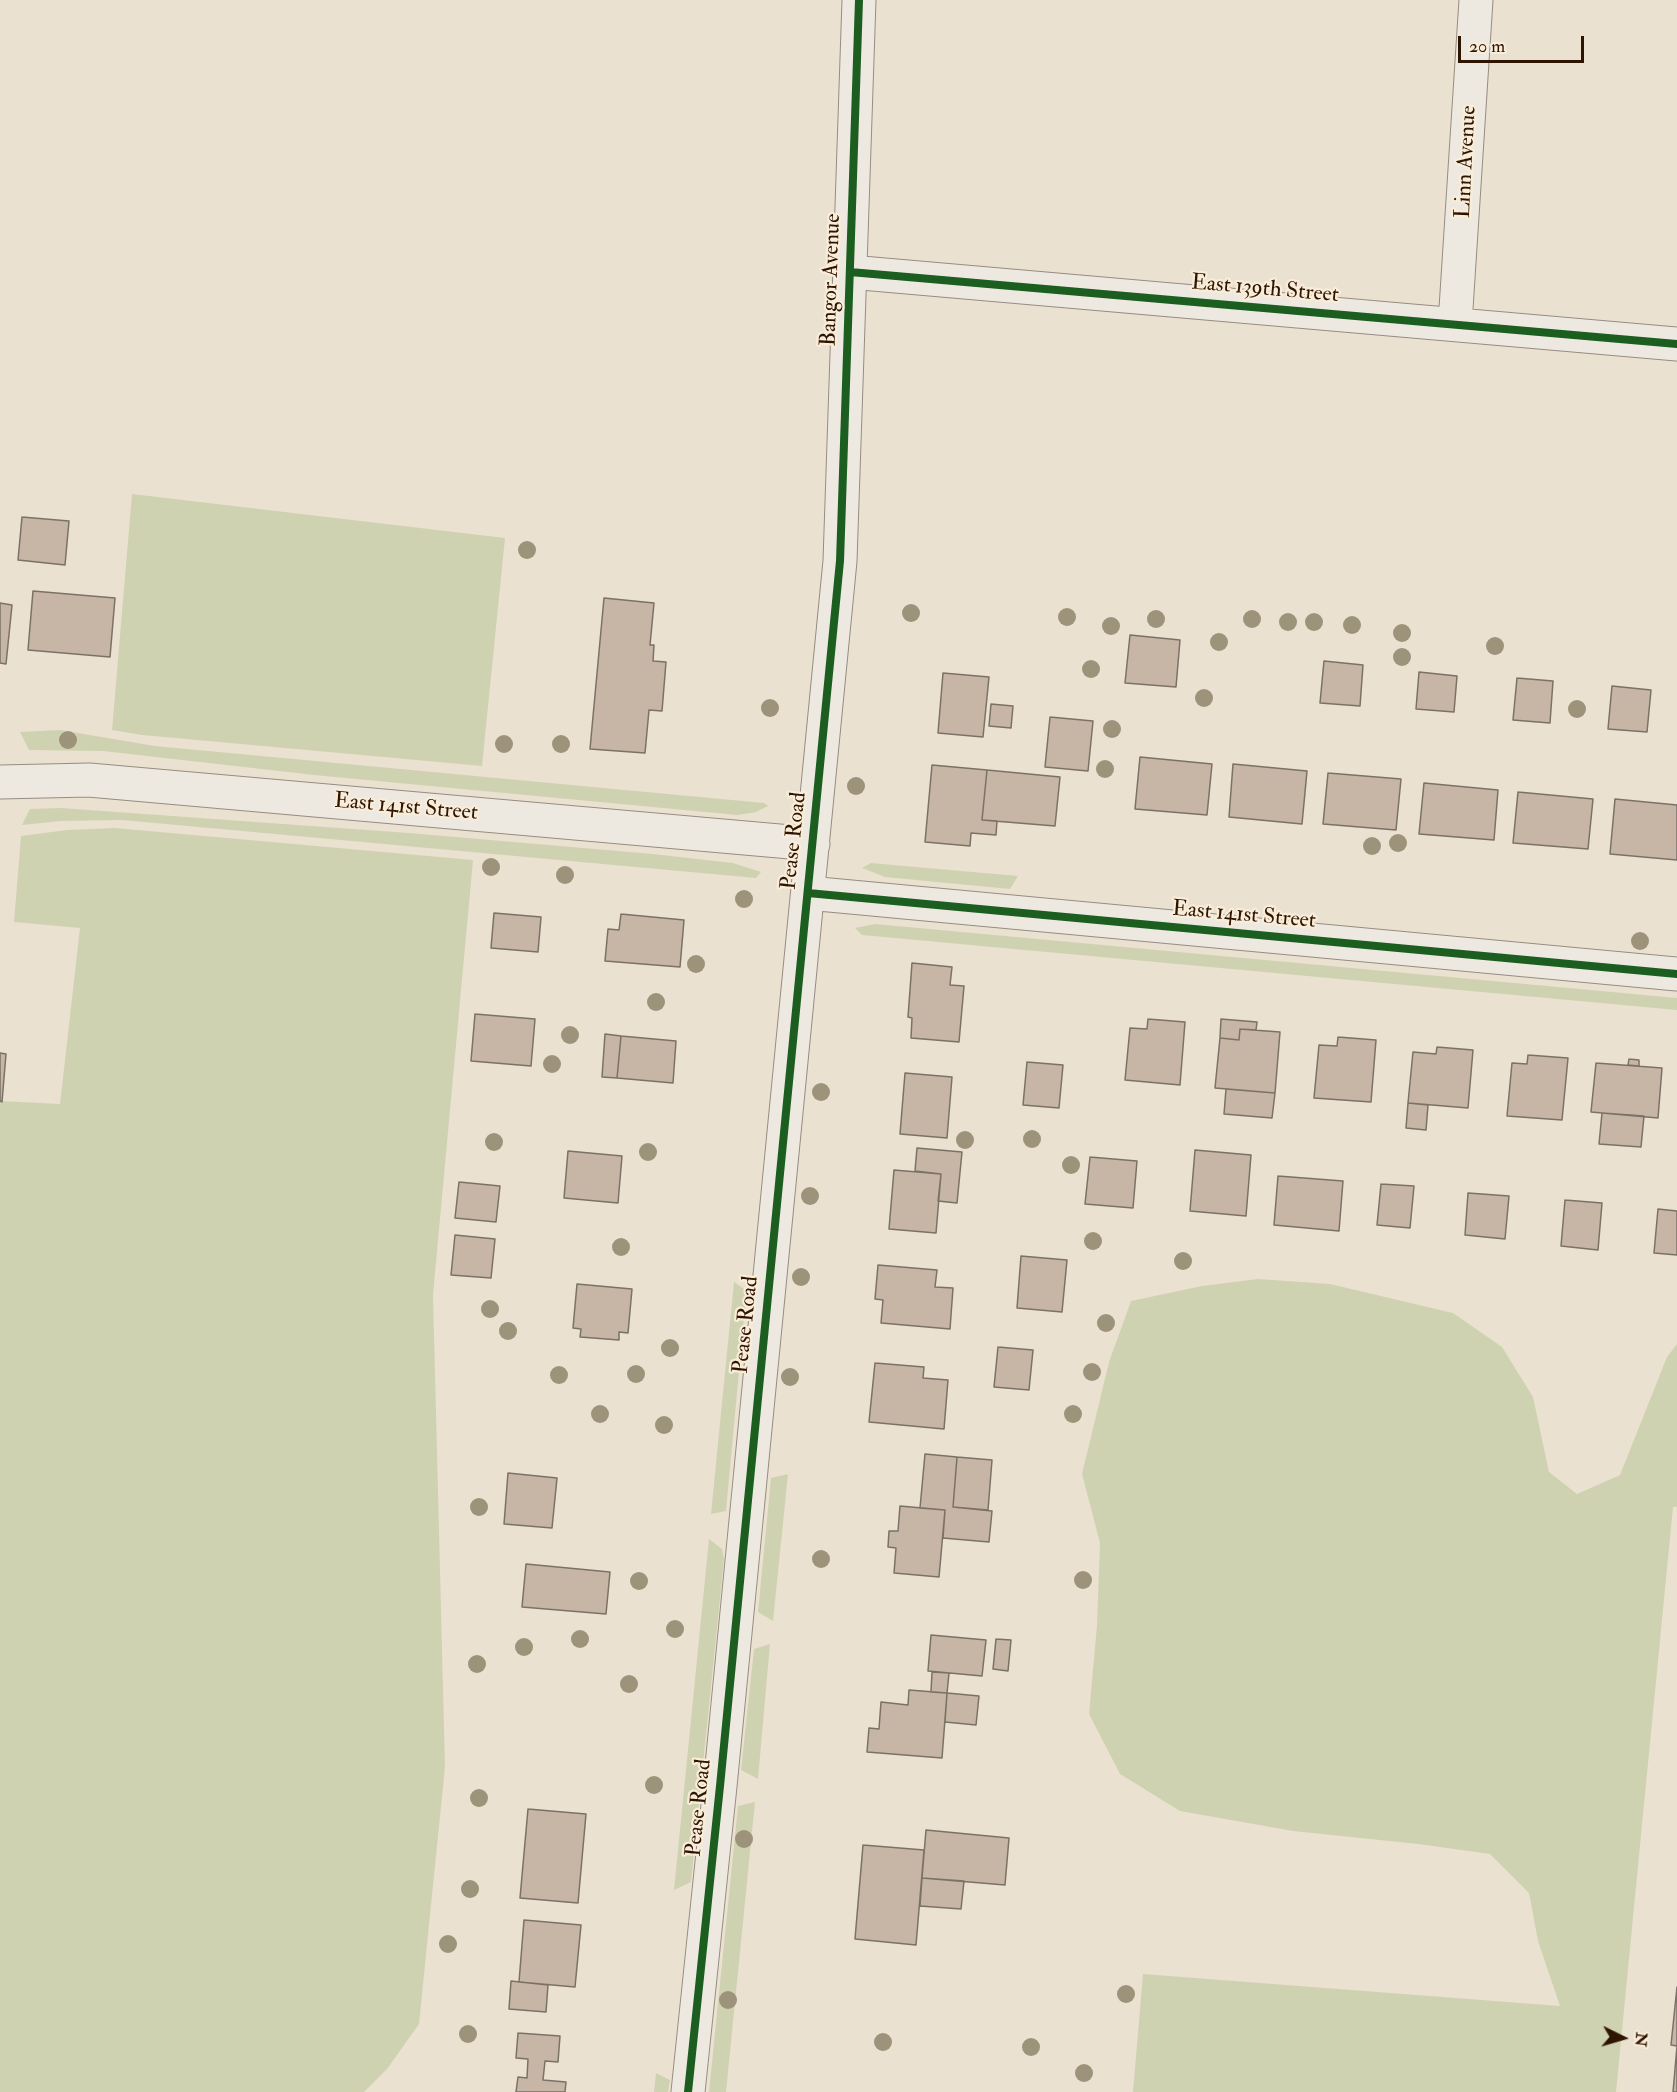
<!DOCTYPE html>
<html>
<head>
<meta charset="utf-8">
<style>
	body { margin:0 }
	#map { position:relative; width:1677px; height:2092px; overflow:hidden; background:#ebe1d0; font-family:"IM FELL Double Pica",serif }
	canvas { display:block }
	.north { position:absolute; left:1593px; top:2008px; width:60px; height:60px; -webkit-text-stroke:4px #f9edd9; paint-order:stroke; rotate:95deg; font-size:16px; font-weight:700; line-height:24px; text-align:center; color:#2e1501 }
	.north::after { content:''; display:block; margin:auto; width:21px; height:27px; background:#2e1501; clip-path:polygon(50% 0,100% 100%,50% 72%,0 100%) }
	.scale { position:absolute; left:1458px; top:36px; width:126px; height:27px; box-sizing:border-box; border:3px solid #2e1501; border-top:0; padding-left:8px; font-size:18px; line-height:21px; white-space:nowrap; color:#2e1501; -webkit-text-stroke:4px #f9edd9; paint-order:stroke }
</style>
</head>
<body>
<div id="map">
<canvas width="1677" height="2092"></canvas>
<div class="north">N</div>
<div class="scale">20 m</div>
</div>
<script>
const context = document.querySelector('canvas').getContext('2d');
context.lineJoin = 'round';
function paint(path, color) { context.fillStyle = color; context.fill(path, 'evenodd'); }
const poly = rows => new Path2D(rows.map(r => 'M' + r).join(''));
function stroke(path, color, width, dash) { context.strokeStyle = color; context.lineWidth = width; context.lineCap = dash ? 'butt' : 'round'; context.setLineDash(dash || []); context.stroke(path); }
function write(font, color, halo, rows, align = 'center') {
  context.font = font + ' "IM FELL Double Pica",serif'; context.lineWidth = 4.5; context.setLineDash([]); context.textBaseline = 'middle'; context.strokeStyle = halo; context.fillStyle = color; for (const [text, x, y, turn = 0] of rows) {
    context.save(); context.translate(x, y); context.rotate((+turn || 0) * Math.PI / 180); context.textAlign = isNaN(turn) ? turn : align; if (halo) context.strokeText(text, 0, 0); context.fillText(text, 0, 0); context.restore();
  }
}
const green = poly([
	[132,494,505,538,482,766,142,735,112,730],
	[60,730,155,746,764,803,768,806,756,812,737,815,314,775,103,751,29,750,20,732],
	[61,808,409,833,653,854,733,863,761,872,756,878,122,820,60,821,22,825,30,809],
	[115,828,473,860,433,1295,445,1767,419,2024,387,2069,364,2092,0,2092,0,1101,60,1104,80,928,14,922,21,836,67,830],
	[871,863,1018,876,1010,889,885,877,862,868],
	[875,924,1677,998,1677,1010,862,935,855,928],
	[1258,1279,1330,1284,1453,1313,1502,1347,1533,1397,1549,1472,1577,1494,1620,1475,1667,1357,1677,1344,1677,1507,1673,1507,1616,2092,1133,2092,1143,1974,1560,2006,1538,1941,1529,1893,1490,1854,1418,1844,1293,1831,1180,1811,1120,1774,1089,1714,1097,1625,1100,1543,1082,1474,1109,1362,1131,1301,1202,1286],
	[734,1282,744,1289,746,1296,726,1511,711,1514],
	[788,1474,773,1621,758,1612,771,1478],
	[709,1539,722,1549,724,1559,691,1882,674,1890],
	[770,1644,758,1779,741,1770,754,1649],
	[755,1802,726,2092,709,2092,738,1806],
	[656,2073,670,2080,668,2092,654,2092]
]);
const building = poly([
	[22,517,69,521,65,565,18,560,22,517],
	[33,591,115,598,110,657,28,650,33,591],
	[604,598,654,603,650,645,654,645,653,661,666,662,662,711,649,710,645,753,590,749,604,598],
	[0,603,12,605,6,664,0,663,0,603],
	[1130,635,1180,640,1176,687,1125,683,1130,635],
	[1324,661,1363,665,1360,706,1320,703,1324,661],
	[1419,672,1457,676,1454,712,1416,709,1419,672],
	[943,673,989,677,983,737,938,733,943,673],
	[1517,678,1553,681,1550,723,1513,720,1517,678],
	[1612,686,1651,690,1647,732,1608,729,1612,686],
	[991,704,1013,706,1011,728,989,726,991,704],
	[1050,717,1093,721,1088,771,1045,767,1050,717],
	[1140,757,1212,764,1207,815,1135,809,1140,757],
	[1233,764,1307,771,1302,824,1229,817,1233,764],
	[932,765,987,770,982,820,997,821,996,835,971,833,970,846,925,842,932,765],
	[987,770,1060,777,1055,826,982,820,987,770],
	[1328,773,1401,779,1396,830,1323,824,1328,773],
	[1424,783,1498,790,1494,840,1419,834,1424,783],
	[1518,792,1593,799,1588,849,1513,843,1518,792],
	[1615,799,1677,805,1677,860,1610,854,1615,799],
	[494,913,541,917,538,952,491,948,494,913],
	[621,914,684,920,680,967,605,961,608,929,619,930,621,914],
	[912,963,952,967,950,985,964,986,959,1042,911,1038,912,1018,908,1017,912,963],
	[475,1014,535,1019,531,1066,471,1061,475,1014],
	[1148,1019,1185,1022,1180,1085,1125,1080,1130,1028,1147,1029,1148,1019],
	[1221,1019,1257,1022,1256,1030,1240,1029,1239,1040,1220,1038,1221,1019],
	[1240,1029,1280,1032,1275,1093,1215,1088,1220,1038,1239,1040,1240,1029],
	[605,1034,621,1036,617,1078,602,1077,605,1034],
	[621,1036,676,1041,673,1083,617,1078,621,1036],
	[1338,1037,1376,1040,1371,1102,1314,1098,1319,1045,1337,1046,1338,1037],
	[1437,1047,1473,1050,1468,1108,1408,1103,1413,1052,1436,1054,1437,1047],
	[0,1053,6,1054,2,1102,0,1101,0,1053],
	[1528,1055,1568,1058,1562,1120,1507,1116,1512,1063,1527,1064,1528,1055],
	[1629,1059,1639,1060,1639,1066,1628,1065,1629,1059],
	[1027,1062,1063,1065,1059,1108,1023,1105,1027,1062],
	[1596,1063,1662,1068,1658,1118,1591,1112,1596,1063],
	[905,1073,952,1077,947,1138,900,1134,905,1073],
	[1226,1089,1275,1093,1272,1118,1224,1114,1226,1089],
	[1408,1103,1428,1105,1426,1130,1406,1128,1408,1103],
	[1602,1113,1644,1116,1641,1147,1599,1144,1602,1113],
	[917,1148,962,1152,957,1203,938,1201,941,1174,915,1171,917,1148],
	[1195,1150,1251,1155,1246,1216,1190,1211,1195,1150],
	[568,1151,622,1156,618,1203,564,1198,568,1151],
	[1090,1157,1137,1161,1133,1208,1085,1204,1090,1157],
	[894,1170,941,1174,936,1233,889,1229,894,1170],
	[1278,1176,1343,1181,1339,1231,1274,1225,1278,1176],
	[459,1182,500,1186,496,1222,455,1218,459,1182],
	[1381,1184,1414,1186,1410,1228,1377,1225,1381,1184],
	[1468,1193,1509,1196,1505,1239,1465,1235,1468,1193],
	[1565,1200,1602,1203,1598,1250,1561,1246,1565,1200],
	[1658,1209,1677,1211,1677,1255,1654,1253,1658,1209],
	[455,1235,495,1239,491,1278,451,1275,455,1235],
	[1021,1256,1067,1260,1062,1312,1017,1308,1021,1256],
	[878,1265,937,1270,935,1287,953,1288,950,1329,881,1323,883,1300,875,1299,878,1265],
	[577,1284,632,1289,628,1333,619,1332,619,1340,580,1337,581,1329,573,1328,577,1284],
	[998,1347,1033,1350,1029,1390,994,1387,998,1347],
	[875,1363,924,1367,923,1378,948,1380,944,1429,869,1422,875,1363],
	[925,1454,957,1457,953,1507,992,1511,989,1542,943,1538,945,1510,920,1508,925,1454],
	[957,1457,992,1460,988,1510,953,1507,957,1457],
	[508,1473,557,1478,552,1528,504,1524,508,1473],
	[900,1506,945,1510,939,1577,894,1573,896,1548,888,1547,889,1531,898,1531,900,1506],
	[526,1564,610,1572,606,1614,522,1607,526,1564],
	[931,1635,986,1640,982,1676,928,1671,931,1635],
	[996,1639,1011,1640,1008,1671,993,1669,996,1639],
	[932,1672,949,1673,947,1693,931,1692,932,1672],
	[909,1690,947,1693,942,1758,867,1752,869,1728,879,1729,881,1702,908,1705,909,1690],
	[947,1693,979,1696,976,1725,945,1722,947,1693],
	[528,1809,586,1814,578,1903,520,1898,528,1809],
	[926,1830,1009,1838,1005,1885,922,1878,926,1830],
	[863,1845,924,1850,916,1945,855,1939,863,1845],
	[922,1878,964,1881,961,1909,920,1906,922,1878],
	[524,1920,581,1925,575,1987,519,1982,524,1920],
	[511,1981,548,1985,546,2012,509,2009,511,1981],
	[1677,1987,1677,2046,1671,2045,1677,1987],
	[518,2033,560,2036,558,2062,545,2061,543,2080,566,2082,565,2092,516,2092,518,2077,527,2078,528,2059,516,2058,518,2033],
	[1677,2046,1677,2092,1673,2092,1677,2046]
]);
const minor = poly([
	[850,272,1677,344],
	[1455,324,1476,0],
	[0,782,89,780,813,844],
	[808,893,1677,974],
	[688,2092,720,1786,840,561,859,0]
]);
const cycleway = poly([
	[850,272,1677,344],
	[808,893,1677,974],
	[688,2092,720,1786,840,561,859,0]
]);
const trees = [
	[527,550],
	[911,613],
	[1067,617],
	[1156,619],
	[1252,619],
	[1288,622],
	[1314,622],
	[1352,625],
	[1111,626],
	[1402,633],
	[1219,642],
	[1495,646],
	[1402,657],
	[1091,669],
	[1204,698],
	[770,708],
	[1577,709],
	[1112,729],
	[68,740],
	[504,744],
	[561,744],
	[1105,769],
	[856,786],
	[1398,843],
	[1372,846],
	[491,867],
	[565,875],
	[744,899],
	[1640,941],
	[696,964],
	[656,1002],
	[570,1035],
	[552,1064],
	[821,1092],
	[1032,1139],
	[965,1140],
	[494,1142],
	[648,1152],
	[1071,1165],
	[810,1196],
	[1093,1241],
	[621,1247],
	[1183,1261],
	[801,1277],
	[490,1309],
	[1106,1323],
	[508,1331],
	[670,1348],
	[1092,1372],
	[636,1374],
	[559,1375],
	[790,1377],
	[600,1414],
	[1073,1414],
	[664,1425],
	[479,1507],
	[821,1559],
	[1083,1580],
	[639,1581],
	[675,1629],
	[580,1639],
	[524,1647],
	[477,1664],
	[629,1684],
	[654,1785],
	[479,1798],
	[744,1839],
	[470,1889],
	[448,1944],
	[1126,1994],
	[728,2000],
	[468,2034],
	[883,2042],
	[1031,2047],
	[1084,2073]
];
const streetNames = [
	["Linn Avenue",1467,162,-87],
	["Bangor Avenue",832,280,-88],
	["East 139th Street",1265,290,5],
	["East 141st Street",406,808,5],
	["Pease Road",795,841,-84],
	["East 141st Street",1244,916,5],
	["Pease Road",747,1325,-84],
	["Pease Road",700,1808,-84]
];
paint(green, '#cfd2b1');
paint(building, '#c7b6a6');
stroke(building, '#7b7266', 1.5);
stroke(minor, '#968d81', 35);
stroke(minor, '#eee9e0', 33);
stroke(cycleway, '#1b5e20', 8);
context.fillStyle = '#9d937b';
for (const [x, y] of trees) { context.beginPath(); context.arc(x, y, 9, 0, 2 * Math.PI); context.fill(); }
write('22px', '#2e1501', '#f9edd9', streetNames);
</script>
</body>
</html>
